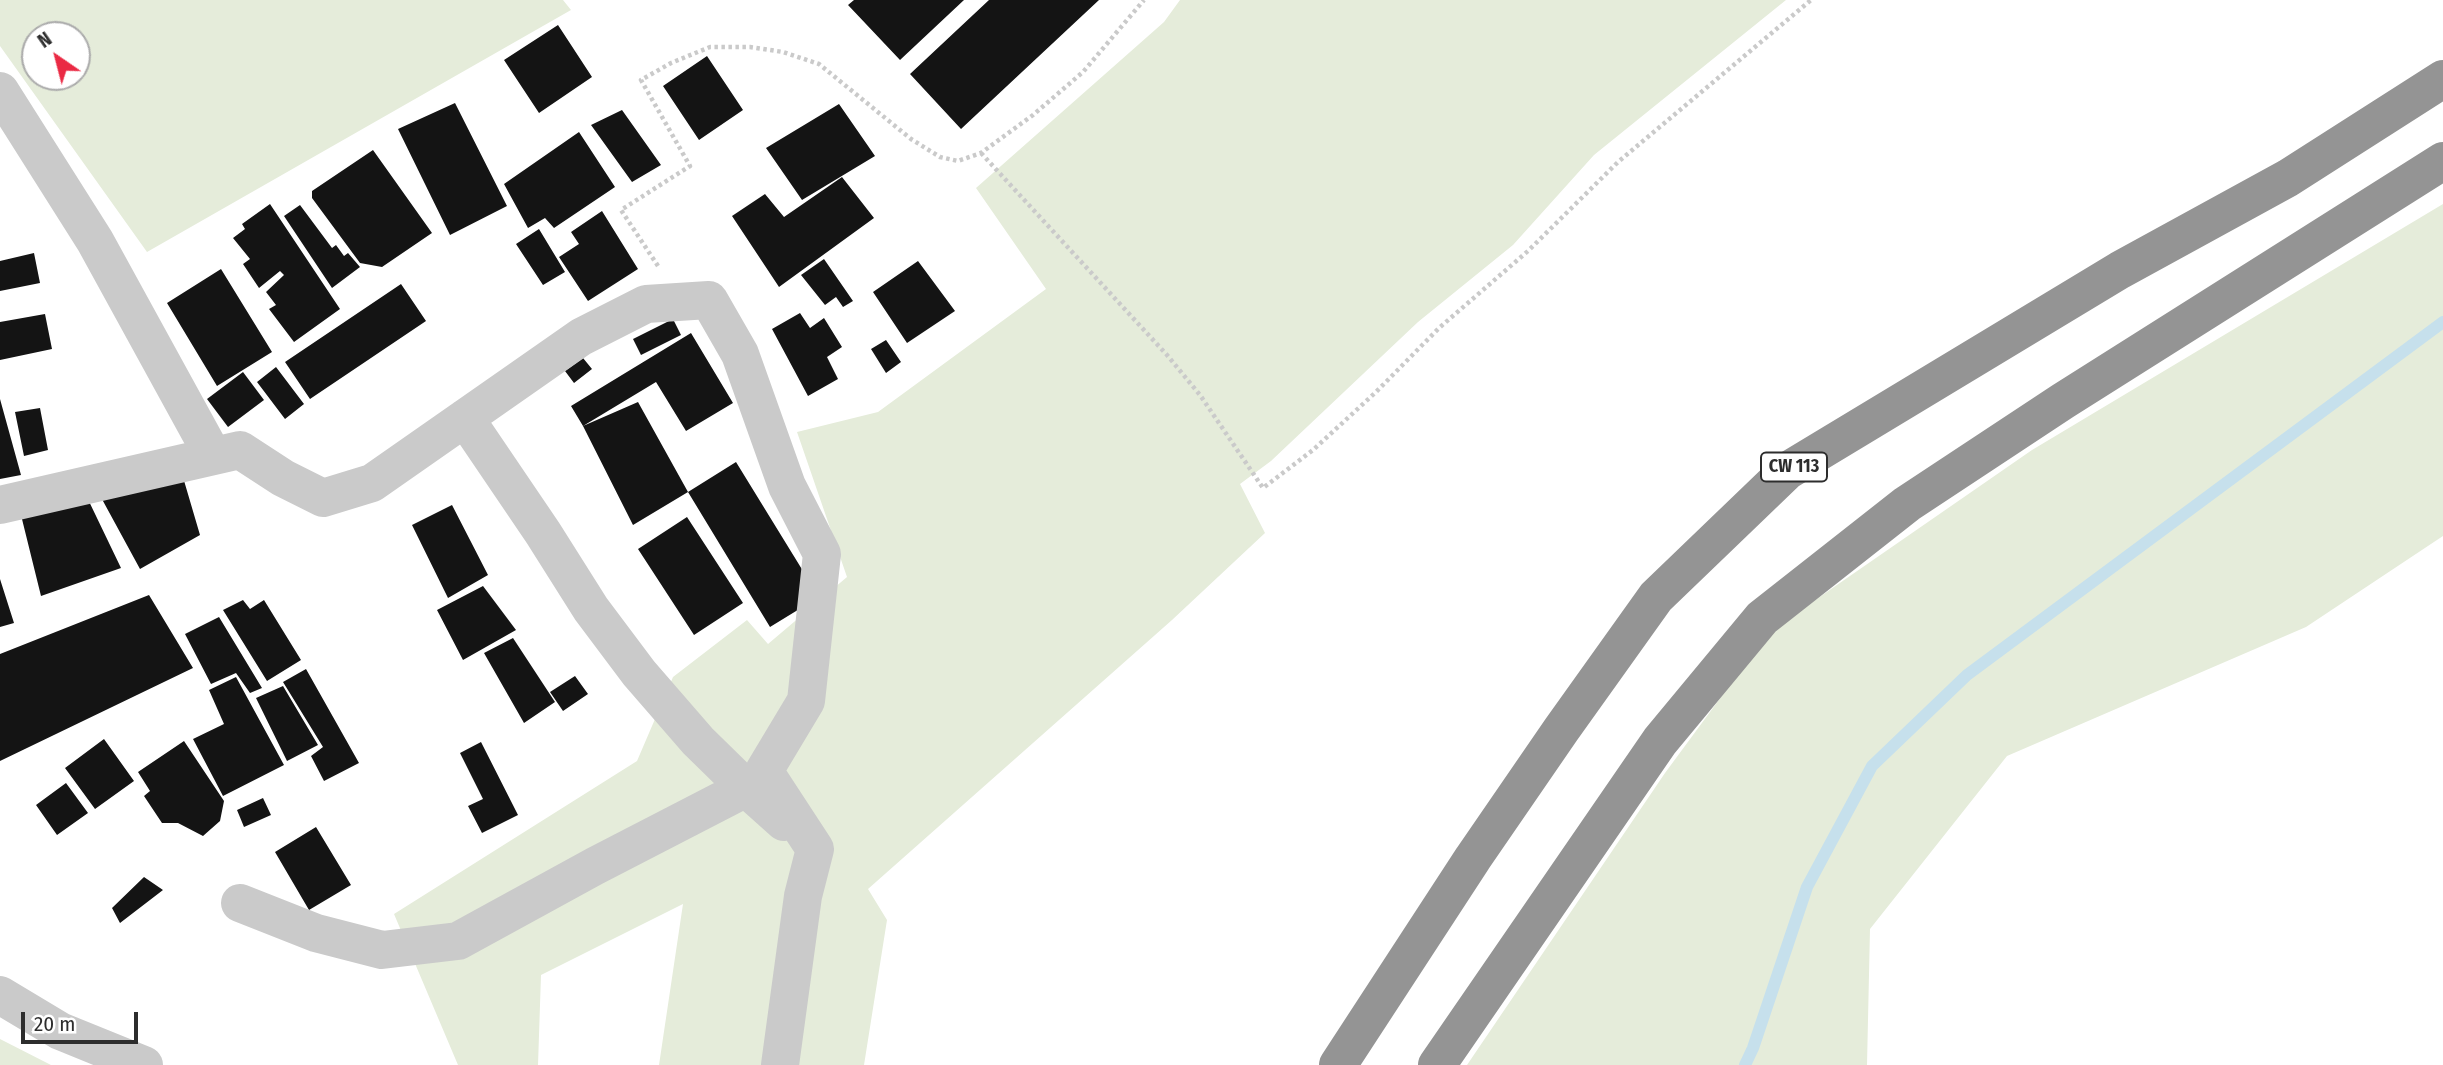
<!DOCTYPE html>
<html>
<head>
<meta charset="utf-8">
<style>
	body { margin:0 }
	#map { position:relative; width:2443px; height:1065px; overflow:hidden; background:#fff; font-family:"Fira Sans Condensed",sans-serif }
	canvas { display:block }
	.north { position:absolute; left:21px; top:21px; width:70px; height:70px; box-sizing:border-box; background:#fff; border:2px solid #ababab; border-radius:50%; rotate:325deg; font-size:19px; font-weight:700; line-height:28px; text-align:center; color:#2d2d2d }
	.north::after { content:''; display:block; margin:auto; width:24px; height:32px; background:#ea2a44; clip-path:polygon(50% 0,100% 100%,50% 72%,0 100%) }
	.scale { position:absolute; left:21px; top:1012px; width:117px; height:32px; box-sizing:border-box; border:4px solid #2d2d2d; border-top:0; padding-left:9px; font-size:21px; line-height:24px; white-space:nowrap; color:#2d2d2d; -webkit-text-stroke:5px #fff; paint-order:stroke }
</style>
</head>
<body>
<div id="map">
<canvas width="2443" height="1065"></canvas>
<div class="north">N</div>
<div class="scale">20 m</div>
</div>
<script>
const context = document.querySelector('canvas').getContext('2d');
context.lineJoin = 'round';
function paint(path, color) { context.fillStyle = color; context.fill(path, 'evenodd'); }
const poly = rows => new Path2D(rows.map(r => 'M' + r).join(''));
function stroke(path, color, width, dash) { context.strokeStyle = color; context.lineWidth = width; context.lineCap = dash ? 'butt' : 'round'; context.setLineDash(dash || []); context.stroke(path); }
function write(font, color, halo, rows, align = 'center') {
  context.font = font + ' "Fira Sans Condensed",sans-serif'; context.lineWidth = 7; context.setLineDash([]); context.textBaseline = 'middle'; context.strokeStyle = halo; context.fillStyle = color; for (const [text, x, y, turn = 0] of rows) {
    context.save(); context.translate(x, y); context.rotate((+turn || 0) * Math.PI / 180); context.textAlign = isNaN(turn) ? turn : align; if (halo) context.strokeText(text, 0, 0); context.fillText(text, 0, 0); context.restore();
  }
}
const green = poly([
	[0,0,563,0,571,10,147,252,0,46],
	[35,35,77,35,77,77,35,77],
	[1180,0,1786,0,1594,155,1513,245,1418,322,1271,461,1240,484,1265,533,1172,620,868,889,887,920,864,1065,659,1065,683,904,541,975,538,1065,458,1065,394,914,637,761,673,677,747,620,768,644,847,577,797,432,878,412,1046,289,976,188,1164,22],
	[2443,204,2443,536,2306,627,2007,756,1870,929,1867,1065,1467,1065,1665,773,1769,632,2032,450],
	[0,1039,51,1065,0,1065]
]);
const stream = poly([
	[1745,1065,1753,1048,1807,887,1872,766,1967,675,2443,322]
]);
const building = poly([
	[854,0,964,0,900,60,848,5],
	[989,0,1099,0,961,129,910,74],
	[558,25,592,77,539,113,504,60],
	[707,56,743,110,699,140,663,86],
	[455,103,507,206,450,235,398,129],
	[839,104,875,156,802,200,766,148],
	[622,110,661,165,632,182,591,125],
	[579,132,615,187,554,228,545,218,528,228,504,184],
	[373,150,432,233,382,267,360,263,312,198,312,191],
	[842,177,874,218,779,287,732,216,765,194,784,217],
	[270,204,340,309,294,342,269,309,276,305,266,292,284,275,280,271,259,288,243,264,250,259,233,238,245,229,242,224],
	[300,205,332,248,336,245,344,256,348,253,360,267,332,288,284,216],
	[602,211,638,269,588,301,559,257,579,244,571,232],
	[539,229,565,272,543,285,516,244],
	[34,253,40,283,0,291,0,261],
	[824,259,853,301,843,307,836,297,825,305,801,275],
	[918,261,955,311,907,343,873,292],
	[221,269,272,352,217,386,167,303],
	[401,284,426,321,310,399,285,362],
	[800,313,810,328,824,318,842,347,827,357,838,379,808,396,772,329],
	[45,314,52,349,0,360,0,322],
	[673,319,681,335,641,355,633,339],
	[691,333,733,403,686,431,656,382,583,426,571,406],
	[886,340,901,362,886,373,871,349],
	[583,358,592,369,574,383,565,371],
	[276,367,304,404,285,419,257,382],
	[243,372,264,400,228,427,207,399],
	[0,399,21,475,0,479],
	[638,402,688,492,633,525,583,426],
	[40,408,48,450,24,456,15,412],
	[736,462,819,597,770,627,688,492],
	[180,467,200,535,140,569,97,490],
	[84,491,121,568,41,596,20,511],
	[452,505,488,575,448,598,412,525],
	[687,517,743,603,694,635,638,549],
	[0,579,14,623,0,627],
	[483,586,516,630,463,660,437,610],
	[149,595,193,668,0,761,0,654],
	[243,600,250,609,264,600,301,660,267,681,223,610],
	[219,617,262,688,250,693,236,673,211,684,185,634],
	[513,638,555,702,524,723,484,653],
	[306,669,359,763,324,781,311,756,323,747,283,682],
	[575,676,588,694,563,711,550,692],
	[236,677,284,765,223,796,193,739,224,724,209,690],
	[283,686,318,745,287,761,256,698],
	[104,739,134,781,95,809,65,768],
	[184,741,224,801,220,821,203,836,178,823,162,823,144,796,150,791,138,772],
	[481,742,518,815,482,833,468,806,483,799,460,753],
	[66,783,88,813,57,835,36,805],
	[263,798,271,815,244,827,237,810],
	[316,827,351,885,309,910,275,852],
	[144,877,163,890,120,923,112,908]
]);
const path = poly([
	[981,153,1167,355,1200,395,1263,488,1313,450,1376,392,1439,328,1528,251,1618,162,1811,0],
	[658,266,621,210,690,166,641,80,671,63,710,47,750,47,783,52,819,64,911,139,940,157,958,161,981,153,1033,115,1083,72,1144,0]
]);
const street = poly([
	[0,91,95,241,213,456],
	[465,418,543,533,591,609,639,673,698,741,746,788],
	[0,505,240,450,283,478,323,498,372,483,581,337,646,304,709,300,740,354,787,486,822,554,806,701,764,771,815,849,803,896,780,1065],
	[240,903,316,933,382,950,458,941,595,866,746,788,784,822],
	[0,995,60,1031,144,1065]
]);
const highway = poly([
	[1338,1065,1473,858,1561,730,1656,597,1787,471,2120,270,2288,178,2443,79],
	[1437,1065,1660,741,1762,618,1907,504,2063,401,2443,161]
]);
const shields = [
	[1794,467,66]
];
const shieldNames = [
	["CW 113",1794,467]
];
paint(green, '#e5ecda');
stroke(stream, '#c6e0ec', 12);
paint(building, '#141414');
stroke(path, '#cacaca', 4.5, [3.5, 3.5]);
stroke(street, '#cacaca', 38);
stroke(highway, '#949494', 38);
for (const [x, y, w] of shields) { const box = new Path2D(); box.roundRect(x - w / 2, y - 14.5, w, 29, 5); context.fillStyle = '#fff'; context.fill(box); stroke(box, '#2d2d2d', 2); }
write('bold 18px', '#2d2d2d', null, shieldNames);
</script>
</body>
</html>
